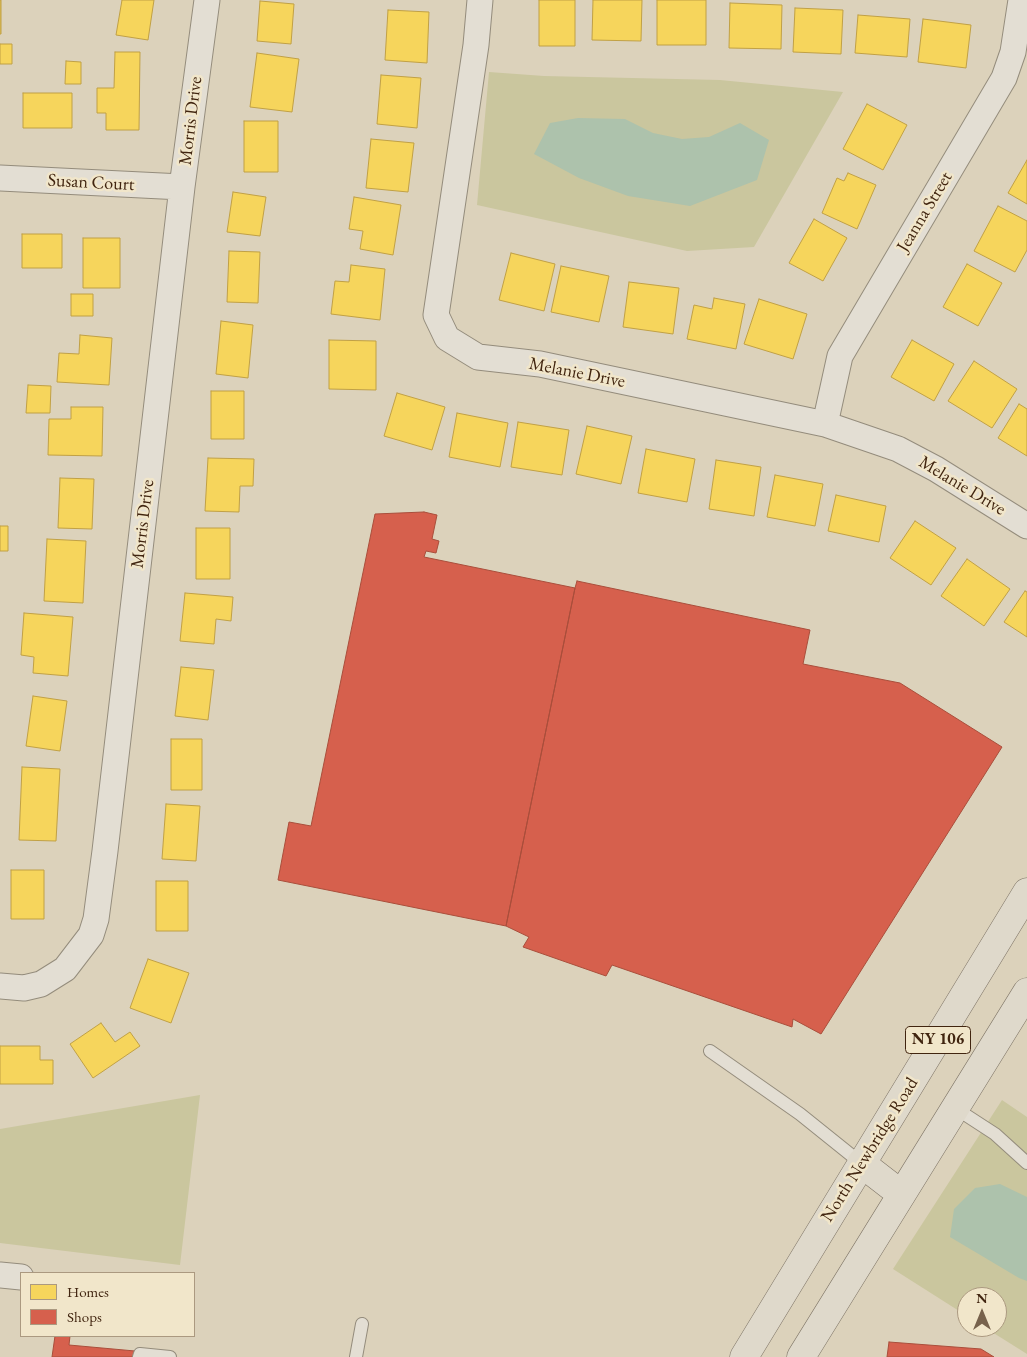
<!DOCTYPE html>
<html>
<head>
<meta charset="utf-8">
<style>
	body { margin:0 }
	#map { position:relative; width:1027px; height:1357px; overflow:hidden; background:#dcd2bb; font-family:"EB Garamond",serif }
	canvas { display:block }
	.legend { position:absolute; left:20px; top:1272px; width:175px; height:65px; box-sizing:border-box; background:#f1e6ca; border:1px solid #ab9980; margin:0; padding:6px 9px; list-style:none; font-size:15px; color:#412510 }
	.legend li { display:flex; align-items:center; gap:10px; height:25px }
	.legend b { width:25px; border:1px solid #ab9980 }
	.north { position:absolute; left:957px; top:1287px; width:50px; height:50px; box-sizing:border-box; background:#f1e6ca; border:1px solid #ab9980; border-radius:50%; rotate:0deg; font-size:14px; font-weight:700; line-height:20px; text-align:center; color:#412510 }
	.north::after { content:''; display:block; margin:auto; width:18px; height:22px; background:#77624c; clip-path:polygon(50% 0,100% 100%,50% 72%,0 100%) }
</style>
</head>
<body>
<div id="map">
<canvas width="1027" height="1357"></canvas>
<ul class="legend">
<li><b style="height:14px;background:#f6d55c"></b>Homes</li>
<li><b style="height:14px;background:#d6604d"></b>Shops</li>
</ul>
<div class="north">N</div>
</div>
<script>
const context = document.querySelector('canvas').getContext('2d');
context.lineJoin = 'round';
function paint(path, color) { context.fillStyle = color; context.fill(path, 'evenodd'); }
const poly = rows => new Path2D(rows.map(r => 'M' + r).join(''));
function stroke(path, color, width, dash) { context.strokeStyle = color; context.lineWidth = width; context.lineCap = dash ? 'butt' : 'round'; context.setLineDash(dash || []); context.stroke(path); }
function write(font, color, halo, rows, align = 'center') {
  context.font = font + ' "EB Garamond",serif'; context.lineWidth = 5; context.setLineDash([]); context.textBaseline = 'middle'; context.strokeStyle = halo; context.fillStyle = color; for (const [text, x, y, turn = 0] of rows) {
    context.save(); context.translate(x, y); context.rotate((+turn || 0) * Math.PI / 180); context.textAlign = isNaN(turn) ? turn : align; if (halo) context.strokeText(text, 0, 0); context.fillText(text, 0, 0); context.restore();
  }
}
const green = poly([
	[489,72,544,76,720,80,843,92,754,247,687,251,477,205],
	[200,1095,180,1265,0,1243,0,1129],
	[1002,1100,1027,1117,1027,1354,984,1327,997,1327,997,1297,967,1297,967,1316,893,1269]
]);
const water = poly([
	[578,118,625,119,653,133,682,139,709,137,740,123,769,140,757,180,690,206,628,196,579,178,534,154,550,123],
	[1000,1184,1027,1197,1027,1281,1019,1278,950,1237,954,1209,975,1188]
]);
const homes = poly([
	[0,0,1,0,1,34,0,34,0,0],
	[122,0,154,0,148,40,116,35,122,0],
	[539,0,575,0,575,46,539,46,539,0],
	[593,0,642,0,641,41,592,40,593,0],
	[657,0,706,0,706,45,657,45,657,0],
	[260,1,294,4,291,44,257,41,260,1],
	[730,3,782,5,781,49,729,48,730,3],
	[795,8,843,10,841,54,793,52,795,8],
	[388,10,429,12,427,63,385,60,388,10],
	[858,15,910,19,907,57,855,53,858,15],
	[923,19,971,25,966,68,918,62,923,19],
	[0,44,12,44,12,64,0,64,0,44],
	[115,52,140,52,139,130,106,130,106,113,97,113,97,88,114,88,115,52],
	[257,53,299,59,292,112,250,107,257,53],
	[66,61,81,62,81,84,65,84,66,61],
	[381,75,421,78,417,128,377,124,381,75],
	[23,93,72,93,72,128,23,128,23,93],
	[867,104,907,125,883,170,843,149,867,104],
	[244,121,278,121,278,172,244,172,244,121],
	[371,139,414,143,408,192,366,188,371,139],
	[1027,160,1027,204,1008,193,1027,160],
	[848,173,876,185,857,229,822,213,837,178,844,181,848,173],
	[233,192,266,197,260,236,227,232,233,192],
	[354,197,401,205,393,255,360,249,363,231,349,229,354,197],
	[998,206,1027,221,1027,250,1015,272,974,251,998,206],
	[814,219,847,238,823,281,789,263,814,219],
	[22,234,62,234,62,268,22,268,22,234],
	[83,238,120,238,120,288,83,288,83,238],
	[229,251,260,252,258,303,227,302,229,251],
	[511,253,555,264,544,311,499,300,511,253],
	[967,264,1002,283,978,326,943,307,967,264],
	[351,265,385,269,380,320,331,314,335,281,349,282,351,265],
	[561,266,609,276,599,322,551,312,561,266],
	[629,282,679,288,673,334,623,327,629,282],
	[71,294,93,294,93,316,71,316,71,294],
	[714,298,745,304,736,349,687,339,694,305,712,309,714,298],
	[759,299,807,314,793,359,744,344,759,299],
	[221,321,253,325,248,378,216,374,221,321],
	[80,335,112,338,109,385,57,382,59,353,79,354,80,335],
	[329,340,376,341,376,390,329,389,329,340],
	[912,340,954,364,934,401,891,377,912,340],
	[974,361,1017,389,992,428,948,401,974,361],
	[28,385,51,386,50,413,26,413,28,385],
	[211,391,244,391,244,439,211,439,211,391],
	[397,393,445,407,432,450,384,436,397,393],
	[1019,404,1027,409,1027,456,998,438,1019,404],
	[71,407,103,407,102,456,48,455,49,419,71,419,71,407],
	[457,413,508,423,500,467,449,457,457,413],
	[518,422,569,430,562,475,511,467,518,422],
	[587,426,632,436,621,484,576,474,587,426],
	[646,449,695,459,687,502,638,493,646,449],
	[208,458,254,459,253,486,240,486,239,512,205,511,208,458],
	[716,460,761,467,754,516,709,509,716,460],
	[775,475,823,484,815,526,767,517,775,475],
	[60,478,94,479,92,529,58,528,60,478],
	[836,495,886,506,879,542,828,531,836,495],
	[915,521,956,548,931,585,890,558,915,521],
	[0,526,8,526,8,551,0,551,0,526],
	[196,528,230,528,230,579,196,579,196,528],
	[47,539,86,541,83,603,44,601,47,539],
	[967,559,1010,589,984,626,941,596,967,559],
	[1025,591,1027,592,1027,637,1004,622,1025,591],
	[185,593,233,597,231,621,216,619,214,644,180,641,185,593],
	[24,613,73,617,68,676,33,673,34,657,21,655,24,613],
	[181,667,214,670,208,720,175,716,181,667],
	[33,696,67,701,60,751,26,746,33,696],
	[171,739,202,739,202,790,171,790,171,739],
	[22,767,60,769,56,841,19,840,22,767],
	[166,804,200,806,196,861,162,859,166,804],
	[11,870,44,870,44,919,11,919,11,870],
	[156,881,188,881,188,931,156,931,156,881],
	[148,959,189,973,171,1023,130,1008,148,959],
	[101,1023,115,1042,130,1032,140,1046,93,1078,70,1044,101,1023],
	[0,1046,40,1046,40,1060,53,1060,53,1084,0,1084,0,1046]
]);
const shops = poly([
	[424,512,437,515,432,539,439,541,436,553,426,551,424,557,575,588,506,926,278,880,289,822,311,826,375,514,424,512],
	[577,581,810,630,803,664,900,683,1002,747,821,1034,793,1019,792,1027,612,965,606,976,523,947,529,937,506,926,575,588,577,581],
	[55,1336,70,1336,69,1345,135,1351,134,1357,52,1357,55,1336],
	[889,1342,981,1349,994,1357,887,1357,889,1342]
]);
const lane = poly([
	[710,1051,800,1114,861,1163],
	[955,1108,995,1134,1027,1163],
	[139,1357,140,1354,170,1357],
	[356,1357,362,1324]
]);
const street = poly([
	[480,0,476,45,436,315,447,338,478,357,540,364,825,424,898,449,936,469,1027,526],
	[0,178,182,187],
	[825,424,840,356,1004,78,1013,52,1021,0],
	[0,986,24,988,41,984,65,969,91,935,96,919,105,851,182,187,207,0],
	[0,1275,21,1277]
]);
const primary = poly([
	[861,1163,901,1194],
	[744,1357,1027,892],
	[801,1357,1027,992]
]);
const shields = [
	[938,1040,65]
];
const shieldNames = [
	["NY 106",938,1040]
];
const streetNames = [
	["Morris Drive",191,121,-83],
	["Susan Court",91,183,3],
	["Jeanna Street",925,212,-59],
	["Melanie Drive",577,373,11],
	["Melanie Drive",962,486,31],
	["Morris Drive",143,524,-83],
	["North Newbridge Road",870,1150,-58]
];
paint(green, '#cac69e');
paint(water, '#adc2ac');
paint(homes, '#f6d55c');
stroke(homes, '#c0a045', 1);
paint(shops, '#d6604d');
stroke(shops, '#a94e3b', 1);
stroke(lane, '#948c7c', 14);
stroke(street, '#948c7c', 27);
stroke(primary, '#7e7466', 29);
stroke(lane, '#e3ded3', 12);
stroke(street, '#e3ded3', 25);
stroke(primary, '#dfd9cb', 28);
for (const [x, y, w] of shields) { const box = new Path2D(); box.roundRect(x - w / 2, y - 13.5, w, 27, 4); context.fillStyle = '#f1e6ca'; context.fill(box); stroke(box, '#412510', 1); }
write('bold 16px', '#412510', null, shieldNames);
write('18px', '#412510', '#f1e6ca', streetNames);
</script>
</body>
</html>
